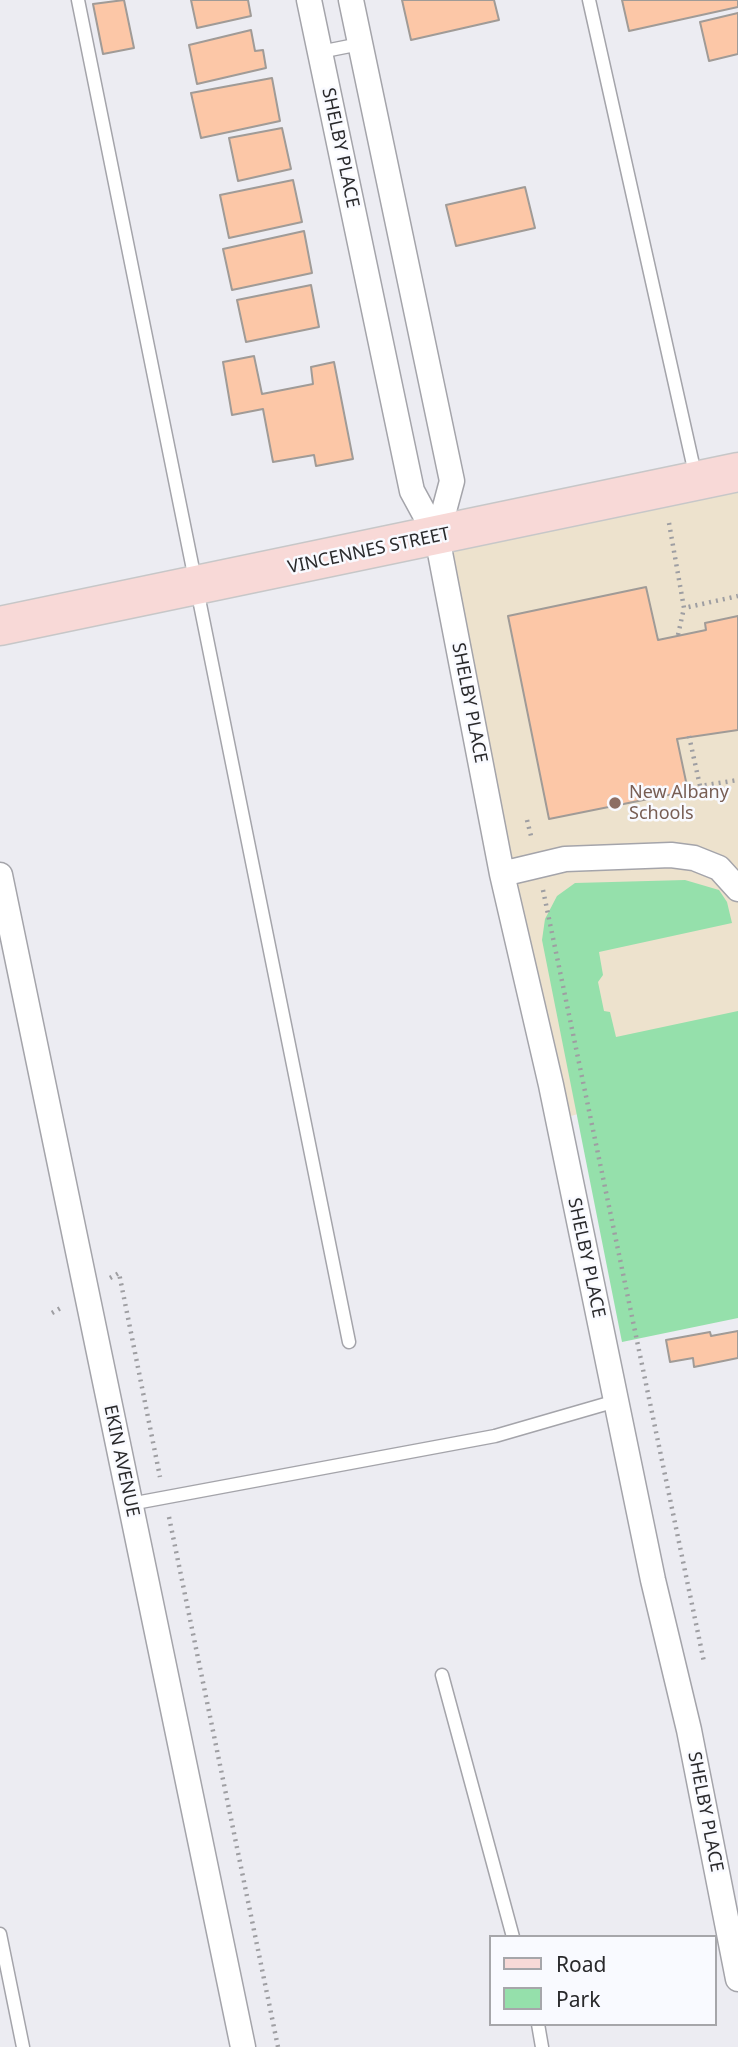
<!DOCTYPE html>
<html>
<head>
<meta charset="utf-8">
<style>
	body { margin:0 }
	#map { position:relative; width:738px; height:2047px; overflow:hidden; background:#ececf2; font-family:"Noto Sans",sans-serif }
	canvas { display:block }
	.legend { position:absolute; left:489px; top:1935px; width:228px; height:91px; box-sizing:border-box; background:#f9faff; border:2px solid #a6a6aa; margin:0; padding:9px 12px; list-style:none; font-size:21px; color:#29292b }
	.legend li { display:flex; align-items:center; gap:14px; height:35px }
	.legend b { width:35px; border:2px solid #a6a6aa }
</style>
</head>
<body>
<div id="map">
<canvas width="738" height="2047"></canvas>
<ul class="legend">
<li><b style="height:9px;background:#f8d9d7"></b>Road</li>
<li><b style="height:19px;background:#95e0ab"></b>Park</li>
</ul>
</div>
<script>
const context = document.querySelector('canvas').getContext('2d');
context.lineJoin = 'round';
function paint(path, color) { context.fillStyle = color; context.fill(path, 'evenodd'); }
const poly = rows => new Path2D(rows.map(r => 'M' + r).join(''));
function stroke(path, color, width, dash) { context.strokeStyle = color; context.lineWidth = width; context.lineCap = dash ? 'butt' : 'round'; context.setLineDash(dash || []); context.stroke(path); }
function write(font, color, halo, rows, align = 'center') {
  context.font = font + ' "Noto Sans",sans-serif'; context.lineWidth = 5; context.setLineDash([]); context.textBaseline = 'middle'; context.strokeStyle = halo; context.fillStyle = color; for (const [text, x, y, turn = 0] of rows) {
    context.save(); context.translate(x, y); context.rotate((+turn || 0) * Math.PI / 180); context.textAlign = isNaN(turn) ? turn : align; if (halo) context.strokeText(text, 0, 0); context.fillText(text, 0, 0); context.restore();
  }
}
const education = poly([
	[738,474,738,1068,557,1120,437,537]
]);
const green = poly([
	[685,880,719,890,727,902,732,923,599,952,603,975,598,982,604,1011,610,1012,616,1037,738,1011,738,1318,622,1342,542,940,545,919,557,896,575,883]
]);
const building = poly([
	[124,0,134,48,103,54,93,4,124,0],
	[191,0,248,0,251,16,197,28,191,0],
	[402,0,494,0,499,20,411,40,402,0],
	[622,0,738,0,738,7,629,31,622,0],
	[738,13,738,54,709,61,700,22,738,13],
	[251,30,255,51,263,50,266,68,197,84,189,45,251,30],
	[272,78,280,121,201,138,191,93,272,78],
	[282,128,291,169,238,181,229,138,282,128],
	[293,180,302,222,229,238,220,195,293,180],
	[525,187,535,228,456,246,446,205,525,187],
	[304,231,312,273,232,290,223,249,304,231],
	[311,285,319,327,246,342,237,300,311,285],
	[254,356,262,394,313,384,311,367,334,362,353,459,316,466,314,455,273,462,263,409,232,415,223,362,254,356],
	[646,587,658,640,706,630,705,623,738,616,738,730,677,739,688,791,549,819,508,616,646,587],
	[738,1331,738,1358,694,1367,693,1358,670,1362,666,1340,710,1332,711,1336,738,1331]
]);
const path = poly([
	[669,523,684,608,738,596],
	[678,635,684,608],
	[689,736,700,786,738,780],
	[527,820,532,840],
	[543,890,704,1662],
	[110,1278,119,1273,160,1477],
	[52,1313,64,1306],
	[169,1517,278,2047]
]);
const lane = poly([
	[78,0,349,1342],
	[589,0,696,478],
	[320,52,360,44],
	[130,1504,495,1436,616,1401],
	[442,1675,513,1937],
	[0,1934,23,2047],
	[538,2024,542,2047]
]);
const street = poly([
	[309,0,412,491,437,537,502,874,551,1085,653,1580,689,1730,738,1979],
	[351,0,452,481,437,537],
	[502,874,565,859,671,855,694,858,719,868,738,889],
	[0,875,243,2047]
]);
const primary = poly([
	[0,626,738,472]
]);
const markers = [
	[615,803,7,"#8d6e63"]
];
const streetNames = [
	["SHELBY PLACE",340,148,78],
	["VINCENNES STREET",369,551,-12],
	["SHELBY PLACE",469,703,79],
	["SHELBY PLACE",586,1258,78],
	["EKIN AVENUE",121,1461,78],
	["SHELBY PLACE",705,1812,79]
];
const educationNames = [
	["New Albany",629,793],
	["Schools",629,814]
];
paint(education, '#ede2cd');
paint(green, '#95e0ab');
paint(building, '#fcc7a7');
stroke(building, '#a09b97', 2);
stroke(lane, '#a4a4aa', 15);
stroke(street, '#a4a4aa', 27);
stroke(primary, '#c7c7c8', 41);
stroke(path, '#9e9ea2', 4.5, [2, 5]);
stroke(lane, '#fff', 12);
stroke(street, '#fff', 24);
stroke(primary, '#f8d9d7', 38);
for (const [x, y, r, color] of markers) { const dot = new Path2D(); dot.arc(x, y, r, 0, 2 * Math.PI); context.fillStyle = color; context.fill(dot); stroke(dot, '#f9faff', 2.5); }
write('18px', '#29292b', '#f9faff', streetNames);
write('18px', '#785e54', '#f9faff', educationNames, 'left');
</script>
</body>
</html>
